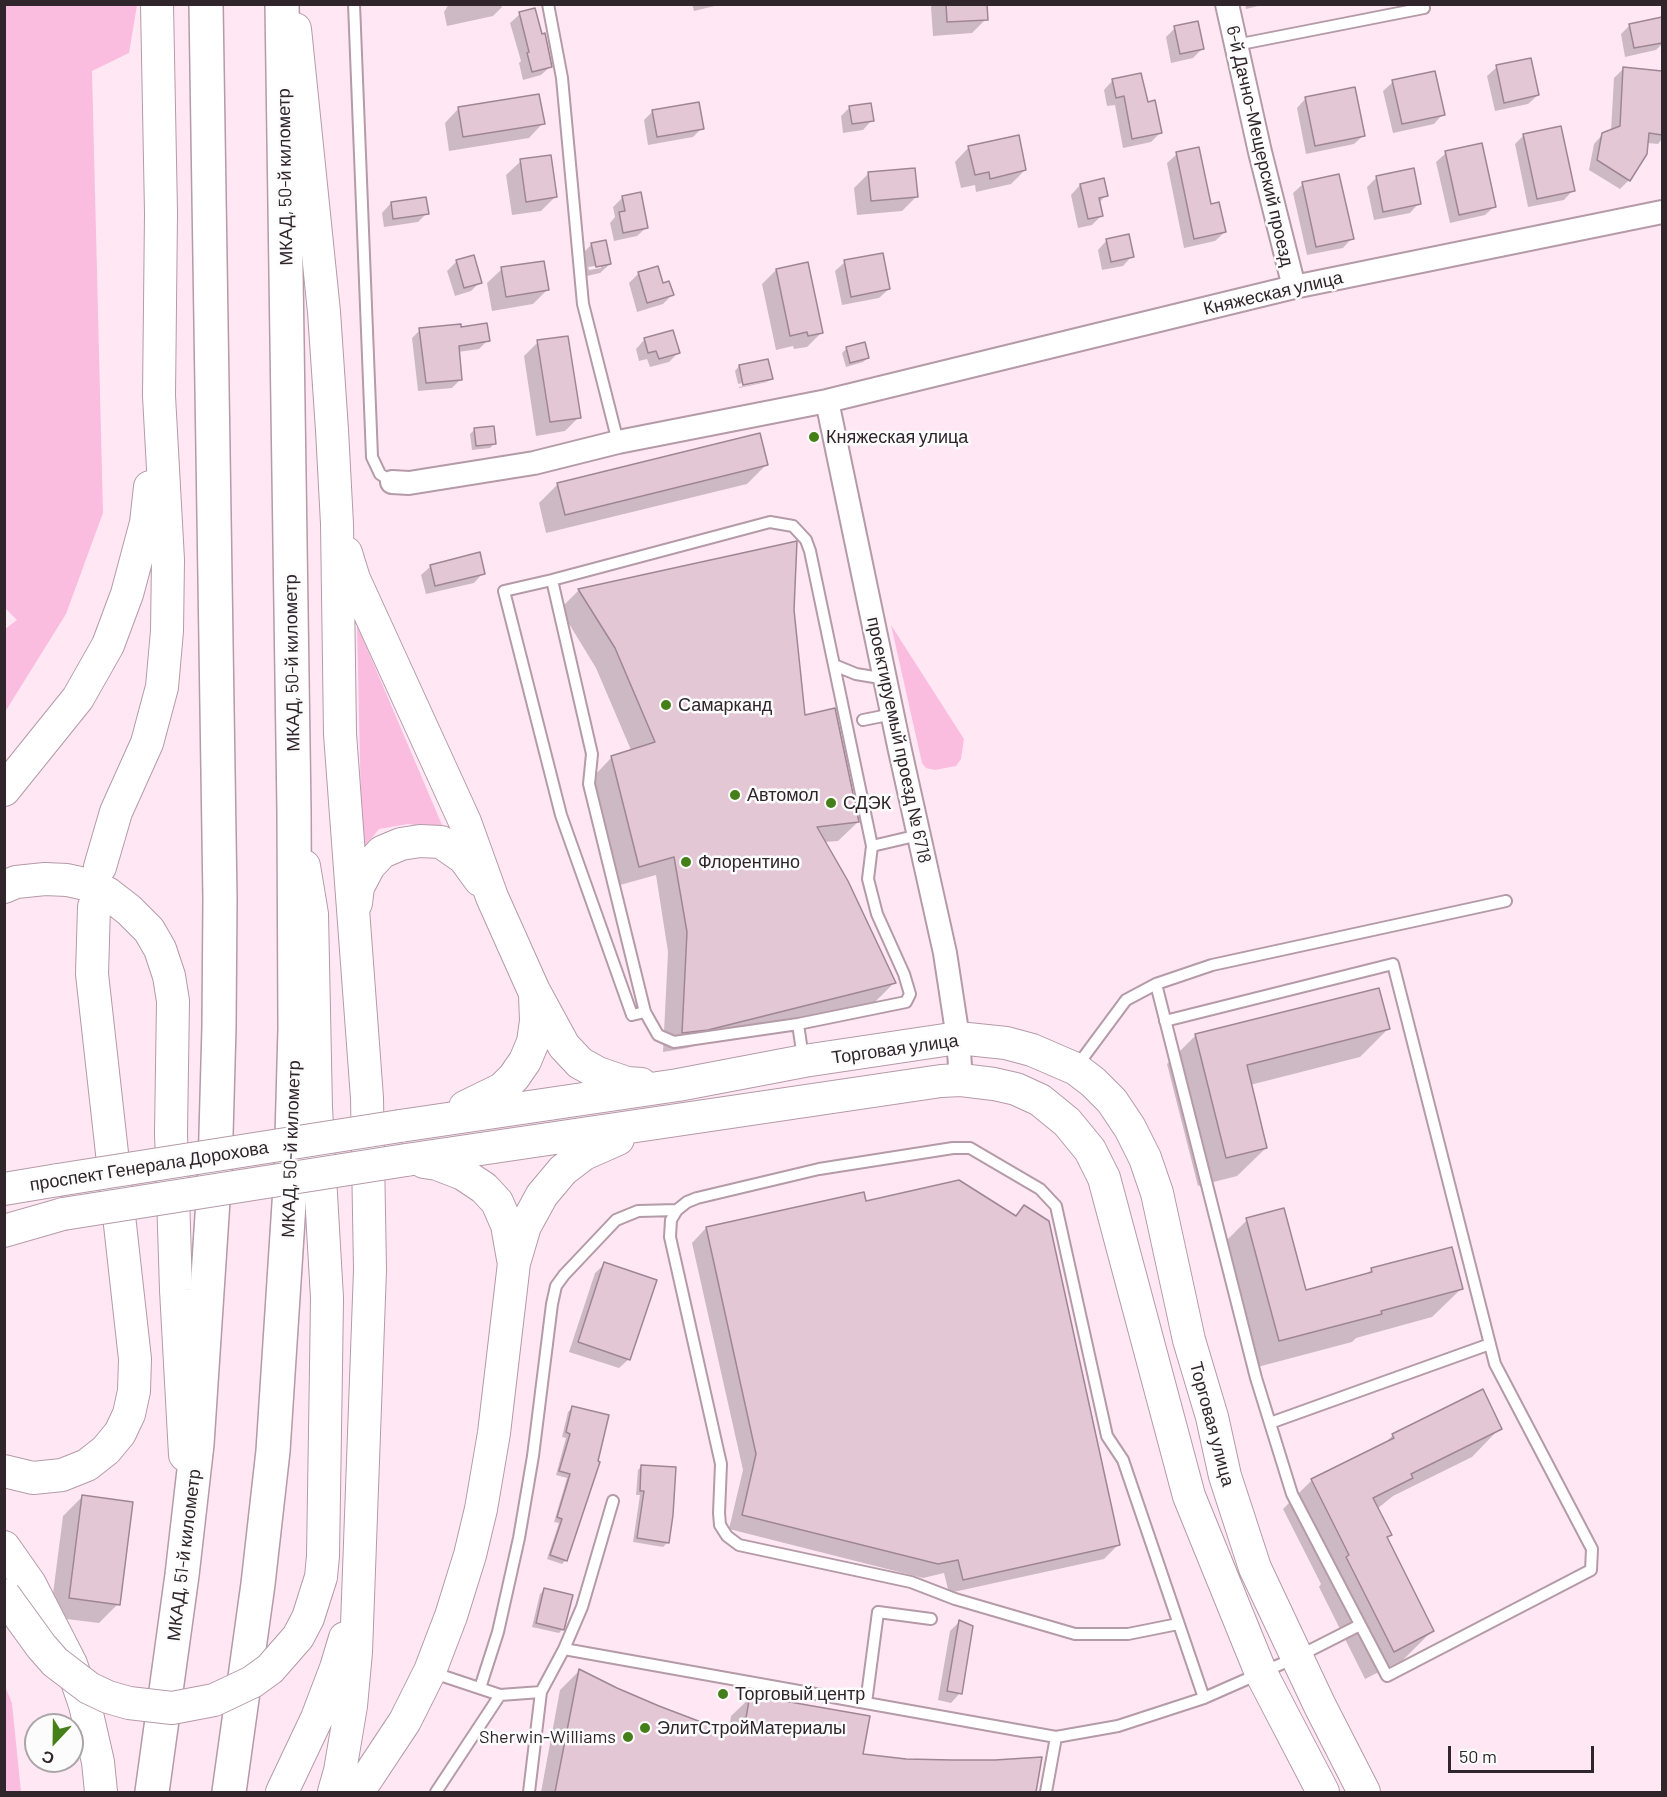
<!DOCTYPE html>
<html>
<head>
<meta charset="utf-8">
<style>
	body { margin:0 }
	#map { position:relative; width:1667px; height:1797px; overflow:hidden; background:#ffe8f4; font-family:Barlow,sans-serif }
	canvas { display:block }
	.frame { position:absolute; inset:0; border:6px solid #2f252a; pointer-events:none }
	.north { position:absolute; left:24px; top:1713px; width:60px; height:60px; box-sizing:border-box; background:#fcfcfc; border:2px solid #aaa6a8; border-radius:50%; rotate:202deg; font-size:16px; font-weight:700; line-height:24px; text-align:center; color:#2f252a }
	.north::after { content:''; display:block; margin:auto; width:21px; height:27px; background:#457f1a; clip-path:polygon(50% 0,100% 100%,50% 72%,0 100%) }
	.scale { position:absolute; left:1448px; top:1746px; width:146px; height:27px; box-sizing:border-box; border:3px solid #2f252a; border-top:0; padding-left:8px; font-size:18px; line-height:21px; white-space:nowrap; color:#2f252a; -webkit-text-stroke:4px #fcfcfc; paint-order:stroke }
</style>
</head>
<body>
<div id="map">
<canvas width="1667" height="1797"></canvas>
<div class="frame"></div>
<div class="north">С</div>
<div class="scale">50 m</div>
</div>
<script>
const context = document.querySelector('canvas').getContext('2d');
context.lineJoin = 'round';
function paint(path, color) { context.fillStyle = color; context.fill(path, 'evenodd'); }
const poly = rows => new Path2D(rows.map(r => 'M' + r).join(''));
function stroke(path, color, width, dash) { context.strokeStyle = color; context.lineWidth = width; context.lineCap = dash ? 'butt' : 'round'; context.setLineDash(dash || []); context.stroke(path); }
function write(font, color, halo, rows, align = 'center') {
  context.font = font + ' Barlow,sans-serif'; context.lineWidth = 5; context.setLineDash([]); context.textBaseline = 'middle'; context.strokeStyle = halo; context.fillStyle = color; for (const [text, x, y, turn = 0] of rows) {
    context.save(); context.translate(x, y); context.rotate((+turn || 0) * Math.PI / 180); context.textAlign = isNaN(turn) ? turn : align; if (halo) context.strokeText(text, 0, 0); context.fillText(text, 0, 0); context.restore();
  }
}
const green = poly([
	[5,4,137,5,129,53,92,71,103,513,66,614,5,712,5,629,17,620,4,607],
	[357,625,445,832,435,828,408,824,379,829,362,850],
	[891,625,964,739,961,759,956,766,935,770,926,768,922,763],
	[5,1686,12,1703,21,1792,5,1792]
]);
const shadow = poly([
	[449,4,501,4,502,7,493,16,447,26,444,12],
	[692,4,723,4,694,11],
	[933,4,985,4,986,19,972,33,933,36,931,7],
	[1245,4,1266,4,1246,9],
	[520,14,541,36,551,66,541,75,523,80,519,63,521,61,510,23],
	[1661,19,1662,44,1656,50,1625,57,1621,34,1630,25],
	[1175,28,1202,49,1193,58,1171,63,1166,37],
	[1497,67,1538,95,1528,104,1495,111,1487,76],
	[1623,69,1662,73,1662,139,1658,144,1647,143,1629,180,1620,189,1589,170,1594,144,1603,134,1611,131,1614,78],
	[1113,80,1146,103,1160,133,1151,142,1123,148,1115,105,1107,106,1104,90],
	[1393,82,1443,114,1434,124,1393,133,1383,91],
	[1306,98,1364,135,1354,144,1306,154,1297,108],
	[850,107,872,120,863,130,843,133,841,116],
	[459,108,543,123,529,138,449,151,445,123],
	[653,111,702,128,693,137,648,145,644,120],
	[1524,135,1573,190,1564,200,1528,207,1515,144],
	[969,147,1025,170,1011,184,976,192,975,185,961,188,955,162],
	[1446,153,1495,206,1485,215,1450,223,1436,162],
	[1177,154,1225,232,1215,241,1184,248,1167,163],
	[521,161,555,197,541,211,512,215,506,175],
	[1413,170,1419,203,1410,213,1374,220,1367,187,1376,178],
	[869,173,916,197,902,211,857,215,854,188],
	[1303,184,1352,238,1343,248,1307,255,1293,193],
	[1080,185,1106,195,1099,203,1102,215,1092,225,1078,228,1071,195],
	[622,198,647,227,637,236,614,241,610,223,615,217,613,207],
	[391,203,427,213,418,222,384,227,382,213],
	[1107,240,1132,256,1123,266,1102,270,1098,250],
	[592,244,610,264,600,273,587,276,582,254],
	[601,265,601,268,589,270,588,267],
	[457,261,480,282,471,291,455,296,447,271],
	[845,262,889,289,879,298,842,305,835,271],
	[502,269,547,290,533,304,492,311,487,283],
	[776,270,822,332,807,347,794,349,793,346,776,350,762,284],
	[639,273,662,285,672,295,663,304,637,312,629,283],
	[460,329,488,340,479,349,458,352,461,379,452,388,418,391,412,338,420,330],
	[645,339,678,353,669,362,650,367,647,359,639,361,636,349],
	[538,342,579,417,565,431,536,436,524,356],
	[847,348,868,358,863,362,846,367,842,353],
	[739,366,771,378,768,381,768,378,738,384,735,371],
	[768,381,767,382,739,388,739,387],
	[474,430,494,444,490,448,472,450,470,434],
	[766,465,747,484,546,533,539,503,558,484],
	[795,543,793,610,804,716,858,822,838,841,824,842,894,983,875,1002,687,1048,663,1052,668,952,656,875,620,885,593,777,612,757,631,750,596,668,560,609,579,590],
	[431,566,483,573,474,583,426,594,421,575],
	[1388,1029,1360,1057,1250,1085,1266,1148,1237,1176,1198,1186,1167,1064,1196,1035],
	[864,1202,1014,1217,1024,1207,1119,1544,1104,1559,949,1593,944,1573,923,1578,729,1529,743,1470,692,1243,706,1228],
	[1247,1220,1305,1291,1366,1275,1372,1269,1461,1289,1432,1317,1356,1338,1352,1342,1250,1369,1218,1249],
	[605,1264,629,1359,619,1368,569,1352,595,1273],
	[572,1408,607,1416,566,1560,562,1564,547,1559,559,1523,554,1522,567,1478,556,1475,566,1438,562,1437,568,1412],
	[1500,1428,1472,1457,1393,1496,1377,1509,1390,1535,1386,1538,1432,1631,1403,1660,1365,1679,1319,1587,1321,1584,1283,1509,1312,1480,1384,1444,1393,1435],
	[642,1466,667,1543,663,1547,633,1542,640,1495,636,1495,638,1470],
	[82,1497,118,1604,99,1623,50,1617,63,1516],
	[544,1590,563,1629,559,1633,532,1627,540,1594],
	[959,1622,960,1693,951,1703,938,1700,950,1631],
	[579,1671,658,1707,729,1732,731,1716,751,1697,861,1755,906,1761,995,1762,1040,1758,1034,1792,541,1792,560,1690]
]);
const building = poly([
	[946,4,987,4,988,20,947,22,946,4],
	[535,8,542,34,545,33,552,67,532,72,527,53,529,52,519,12,535,8],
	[1662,17,1662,43,1634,48,1629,24,1662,17],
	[1198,21,1204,49,1180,54,1174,26,1198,21],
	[1531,58,1539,95,1504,103,1496,65,1531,58],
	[1623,67,1662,71,1662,135,1649,133,1647,154,1630,181,1597,160,1602,133,1620,126,1623,67],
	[1435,71,1445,115,1402,124,1392,80,1435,71],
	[1141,73,1148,102,1155,100,1162,133,1132,139,1124,96,1116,98,1112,79,1141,73],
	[1355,87,1365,136,1315,146,1305,97,1355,87],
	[539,94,545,124,463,137,458,107,539,94],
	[699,102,704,129,657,137,652,110,699,102],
	[871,103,874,121,852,124,849,106,871,103],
	[1561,126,1575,191,1537,199,1523,134,1561,126],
	[1019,135,1026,170,990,179,989,172,975,175,968,146,1019,135],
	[1482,143,1496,207,1459,215,1445,151,1482,143],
	[1199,147,1211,204,1219,202,1226,232,1194,239,1176,152,1199,147],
	[551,155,557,197,526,202,520,159,551,155],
	[915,168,918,197,871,201,868,172,915,168],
	[1414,168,1421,204,1383,212,1376,176,1414,168],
	[1339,174,1354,239,1316,247,1302,182,1339,174],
	[1104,178,1108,196,1099,198,1103,216,1088,219,1080,184,1104,178],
	[641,192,648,228,623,233,619,212,625,211,622,196,641,192],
	[426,197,429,214,393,219,391,202,426,197],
	[1129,234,1134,257,1111,262,1106,239,1129,234],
	[606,240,611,264,596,267,591,243,606,240],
	[883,253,890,289,851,297,844,260,883,253],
	[474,255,482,283,464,288,456,260,474,255],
	[544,261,549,290,506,297,501,267,544,261],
	[808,262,823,333,808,336,807,332,790,336,776,269,808,262],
	[658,266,663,283,669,281,674,295,647,303,638,272,658,266],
	[487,323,490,341,459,346,462,380,426,383,419,328,461,324,461,327,487,323],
	[673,330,680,353,659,359,656,351,648,353,644,338,673,330],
	[568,336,581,418,550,422,537,340,568,336],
	[865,342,869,358,850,363,846,347,865,342],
	[768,359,773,379,743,385,739,365,768,359],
	[494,426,496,444,476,446,474,428,494,426],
	[760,433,768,465,565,515,557,483,760,433],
	[797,541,794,610,805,715,835,708,859,822,817,827,848,881,896,983,708,1030,682,1033,687,932,674,857,639,867,611,756,655,742,615,648,578,589,797,541],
	[480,552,485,574,435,586,430,565,480,552],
	[1379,988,1390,1029,1247,1065,1267,1148,1226,1158,1195,1034,1379,988],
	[959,1180,1016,1216,1024,1205,1049,1221,1120,1545,963,1580,958,1560,938,1564,742,1515,756,1454,706,1227,864,1192,866,1201,959,1180],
	[1284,1208,1306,1290,1372,1272,1371,1268,1452,1247,1463,1289,1381,1311,1382,1314,1279,1341,1246,1218,1284,1208],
	[604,1262,657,1280,630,1360,578,1342,604,1262],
	[1483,1389,1502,1429,1411,1474,1413,1478,1373,1498,1392,1535,1387,1537,1434,1631,1394,1652,1346,1557,1349,1555,1311,1479,1394,1438,1392,1434,1483,1389],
	[572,1406,609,1415,598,1461,600,1462,567,1561,550,1555,562,1519,557,1517,570,1474,559,1471,570,1434,566,1432,572,1406],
	[641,1465,676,1467,673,1515,669,1543,637,1538,644,1491,640,1491,641,1465],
	[82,1495,133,1502,120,1605,69,1598,82,1495],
	[544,1588,573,1595,564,1630,536,1623,544,1588],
	[959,1620,973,1626,962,1694,947,1691,959,1620],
	[579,1669,617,1688,659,1706,701,1722,743,1735,750,1695,870,1716,863,1754,906,1759,952,1760,995,1760,1042,1757,1036,1792,555,1792,579,1669]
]);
const lane = poly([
	[354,4,372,457,380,474,392,482],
	[548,4,562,78,583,304,618,442],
	[1237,48,1246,43,1424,8],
	[552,580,592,754,589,784,645,1012,632,1015,561,815,504,591,552,580,770,522,793,526,806,540,810,551,872,846,868,879,877,914,904,974,910,994,906,1002,798,1024,674,1042,658,1035,645,1012],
	[834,665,856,674,886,679],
	[863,720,893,714],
	[872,846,919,835],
	[1156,984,1256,1378,1292,1494,1387,1676,1591,1570,1592,1549,1495,1364,1393,964,1165,1021],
	[798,1024,803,1058],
	[1077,1066,1126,1000,1156,984,1212,965,1506,901],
	[1270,1423,1490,1344],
	[613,1501,582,1607,564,1649,1056,1737,1118,1726,1204,1698,1297,1657,1360,1625],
	[1178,1624,1128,1634,1075,1634,955,1599,911,1582,739,1545,727,1536,720,1525,719,1513,721,1464,670,1237,671,1220,677,1210,687,1202,697,1198,819,1169,953,1148,970,1148,1040,1189,1056,1206,1107,1436,1123,1460,1204,1698],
	[431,1672,500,1695,541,1692],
	[480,1688,498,1632,519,1538,533,1456,552,1304,556,1286,564,1275,616,1220,638,1211,677,1210],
	[866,1703,878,1612,931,1619],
	[436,1792,500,1695],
	[529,1792,541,1692,564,1649],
	[1046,1792,1056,1737]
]);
const street = poly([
	[1227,4,1260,152,1294,287],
	[827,401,899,746,945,953,958,1038,961,1080],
	[392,482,409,483,534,463,618,442,827,401,1294,287,1662,212]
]);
const secondary = poly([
	[295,29,324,312,332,430,337,524,340,734,367,1098,370,1270,356,1652,351,1706,340,1771,334,1792],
	[346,553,354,579,465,822,492,897,534,991,564,1046,580,1063,598,1073,627,1083,641,1084],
	[4,790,78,698,108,645,127,594,146,523,150,487],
	[304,866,312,914,316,1108,327,1298,326,1368],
	[100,867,116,812,147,743,162,687,167,631,168,560,159,396,161,213,157,4],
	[4,887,16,882,45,879,67,880,85,884,107,893,129,910,149,930,160,949,169,976,173,1001,171,1133,176,1290,185,1455],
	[356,903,358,887,369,866,382,852,401,844,420,841,441,842,464,858,480,880],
	[465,1107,502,1089,514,1077,525,1061,533,1042,536,1021,535,995],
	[400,1126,678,1085,804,1061,958,1038,1006,1043,1032,1050,1076,1069,1093,1082,1112,1101,1130,1128,1145,1158,1157,1193,1189,1340,1212,1417,1225,1476,1255,1568,1320,1706,1364,1792],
	[406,1160,941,1081,961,1080,994,1084,1016,1089,1040,1100,1067,1122,1090,1150,1104,1178,1189,1496,1261,1673,1323,1792],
	[424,1162,437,1164,463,1174,484,1188,497,1202,507,1225,513,1259],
	[4,1189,58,1180],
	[4,1231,63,1214],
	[4,1471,33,1478,62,1475,87,1465,106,1450,120,1433,129,1414,134,1391,135,1359,92,974,94,907],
	[4,1547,30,1584,71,1664,85,1705,98,1762,101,1792],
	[282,1792,317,1718,336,1668,345,1638],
	[358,1792,405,1721,430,1671,451,1616,470,1555,481,1509,494,1433,514,1263,525,1226,542,1195,563,1170,584,1154,618,1139]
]);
const highway = poly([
	[152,1792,182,1575,197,1444,215,1170,219,1027,220,899,206,4],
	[229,1792,258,1584,273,1451,291,1173,295,1029,294,811,282,4]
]);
const secondaryBridge = poly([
	[58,1180,400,1126],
	[63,1214,406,1160],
	[4,1595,41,1646,55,1662,89,1688,108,1697,129,1703,172,1708,214,1700,252,1682,270,1669,298,1637,308,1618,321,1577,323,1556,326,1368]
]);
const markers = [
	[814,437,6,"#457f1a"],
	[666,705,6,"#457f1a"],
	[735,795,6,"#457f1a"],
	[831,803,6,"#457f1a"],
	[686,862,6,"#457f1a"],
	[723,1694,6,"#457f1a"],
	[645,1728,6,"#457f1a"],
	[628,1737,6,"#457f1a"]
];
const streetNames = [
	["6-й Дачно-Мещерский проезд",1260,146,77],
	["МКАД, 50-й километр",285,177,-91],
	["Княжеская улица",1273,293,-13],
	["МКАД, 50-й километр",292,663,-91],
	["проектируемый проезд № 6718",899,740,78],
	["Торговая улица",895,1049,-8],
	["МКАД, 50-й километр",291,1149,-88],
	["проспект Генерала Дорохова",149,1166,-9],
	["Торговая улица",1212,1424,75],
	["МКАД, 51-й километр",184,1555,-83]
];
const poiNames = [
	["Княжеская улица",826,437],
	["Самарканд",678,705],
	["Автомол",747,795],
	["СДЭК",843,803],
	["Флорентино",698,862],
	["Торговый центр",735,1694],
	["ЭлитСтройМатериалы",657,1728],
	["Sherwin-Williams",616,1737,"right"]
];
paint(green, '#fbbddf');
paint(shadow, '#0003');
paint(building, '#e3c7d5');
stroke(building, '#a08694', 1.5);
stroke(lane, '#b59aa8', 14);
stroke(street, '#b59aa8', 26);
stroke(secondary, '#b59aa8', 34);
stroke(highway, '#b59aa8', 36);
stroke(lane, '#fff', 10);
stroke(street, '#fff', 22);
stroke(secondary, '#fff', 32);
stroke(highway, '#fff', 33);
stroke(secondaryBridge, '#b59aa8', 34, []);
stroke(secondaryBridge, '#fff', 32);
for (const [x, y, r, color] of markers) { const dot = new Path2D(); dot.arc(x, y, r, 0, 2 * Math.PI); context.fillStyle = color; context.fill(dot); stroke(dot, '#fcfcfc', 2); }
write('18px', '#2f252a', '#fcfcfc', streetNames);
write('18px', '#2f252a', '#fcfcfc', poiNames, 'left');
</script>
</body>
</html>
